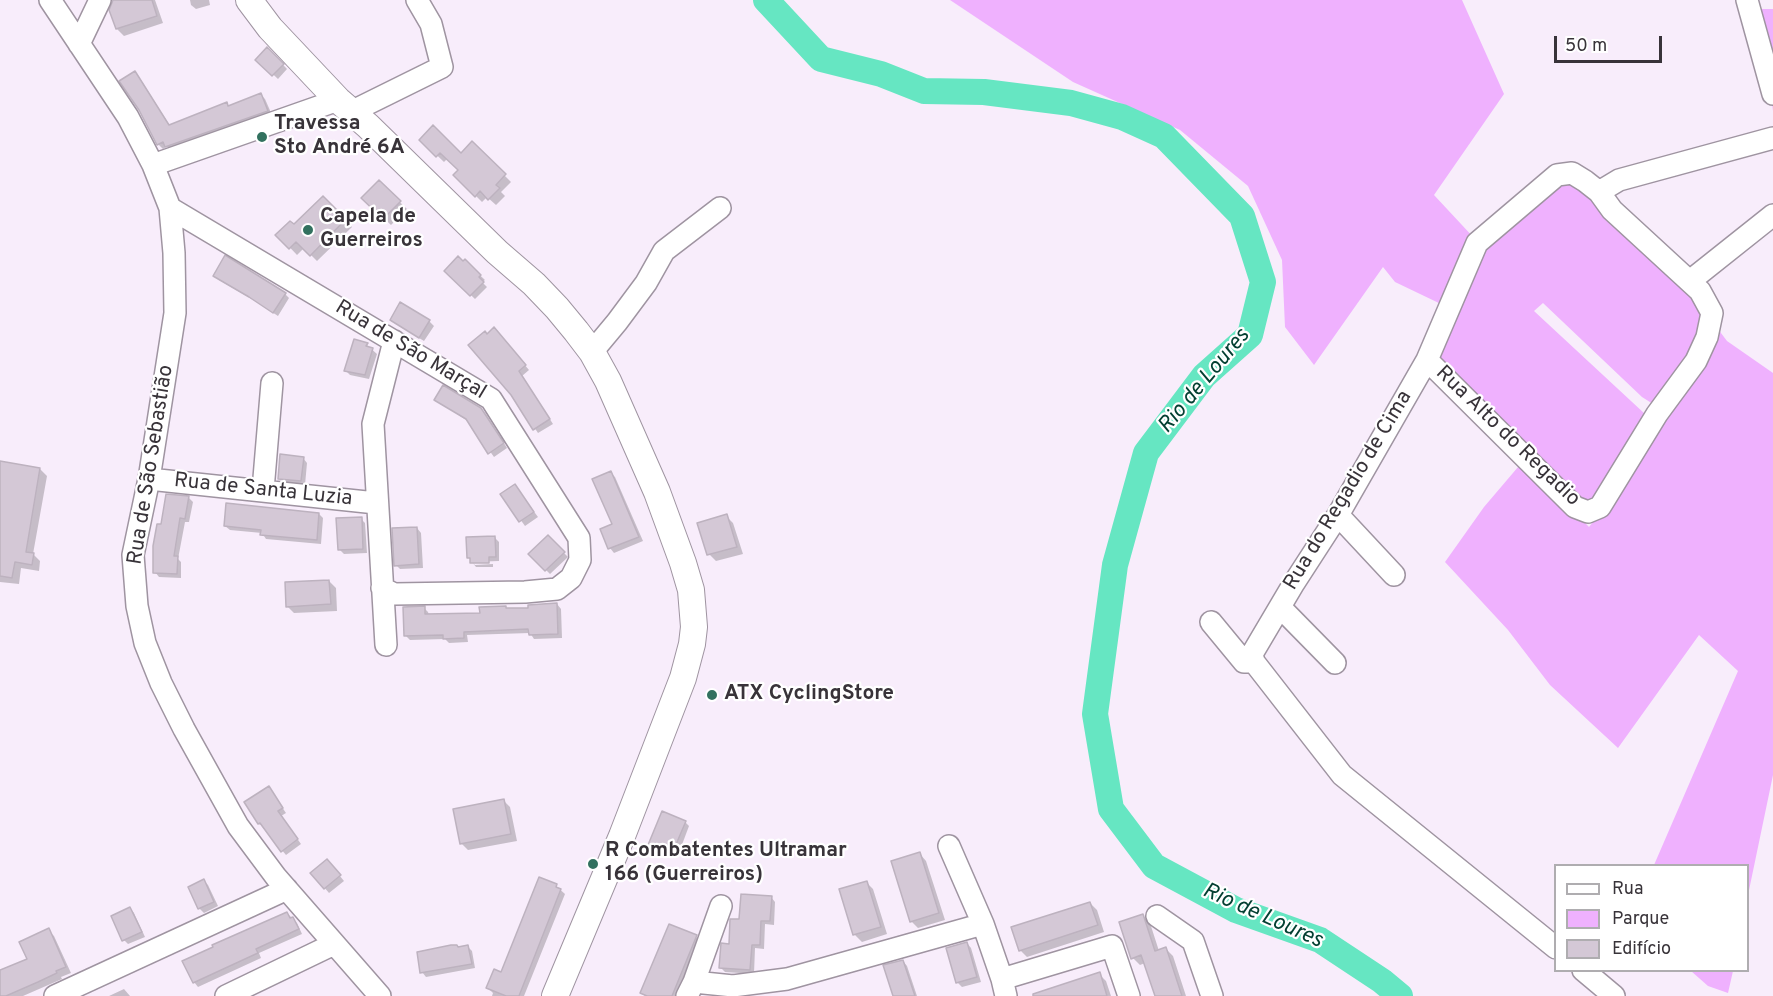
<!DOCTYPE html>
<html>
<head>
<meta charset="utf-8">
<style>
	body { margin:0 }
	#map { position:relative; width:1773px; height:996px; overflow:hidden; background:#f8edfb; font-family:Overpass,sans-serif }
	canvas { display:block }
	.legend { position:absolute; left:1554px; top:864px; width:195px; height:108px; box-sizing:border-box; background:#fff; border:2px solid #afadb0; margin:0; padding:8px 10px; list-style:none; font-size:18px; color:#383339 }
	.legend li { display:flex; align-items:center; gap:12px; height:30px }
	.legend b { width:30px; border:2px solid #afadb0 }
	.scale { position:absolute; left:1554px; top:36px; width:108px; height:27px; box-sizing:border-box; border:3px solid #383339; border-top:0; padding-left:8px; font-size:18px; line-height:21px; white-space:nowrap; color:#383339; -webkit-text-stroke:4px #fff; paint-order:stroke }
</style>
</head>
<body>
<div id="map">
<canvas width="1773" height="996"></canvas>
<ul class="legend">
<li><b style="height:8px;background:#fff"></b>Rua</li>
<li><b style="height:16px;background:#efb1fe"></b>Parque</li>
<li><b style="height:16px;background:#d4c8d6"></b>Edifício</li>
</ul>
<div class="scale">50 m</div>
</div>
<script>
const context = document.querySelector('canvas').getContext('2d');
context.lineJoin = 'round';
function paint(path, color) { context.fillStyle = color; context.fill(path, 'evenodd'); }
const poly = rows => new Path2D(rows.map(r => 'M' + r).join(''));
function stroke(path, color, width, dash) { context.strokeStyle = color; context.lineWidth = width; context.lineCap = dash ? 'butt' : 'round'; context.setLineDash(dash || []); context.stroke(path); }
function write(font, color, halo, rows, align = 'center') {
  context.font = font + ' Overpass,sans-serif'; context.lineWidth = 4.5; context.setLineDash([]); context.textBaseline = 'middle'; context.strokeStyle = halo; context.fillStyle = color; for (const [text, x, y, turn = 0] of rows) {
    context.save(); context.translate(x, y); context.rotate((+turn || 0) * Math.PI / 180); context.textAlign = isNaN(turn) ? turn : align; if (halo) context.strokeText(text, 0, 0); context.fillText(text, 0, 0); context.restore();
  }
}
const green = poly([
	[950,0,1462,0,1504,94,1434,195,1475,239,1558,178,1579,182,1681,280,1727,341,1773,373,1773,775,1748,895,1748,866,1654,865,1738,671,1699,635,1618,748,1550,685,1508,630,1445,562,1484,507,1524,460,1589,527,1597,517,1664,411,1642,397,1543,303,1534,311,1645,414,1590,506,1492,417,1444,368,1435,350,1443,305,1395,282,1383,267,1314,365,1285,327,1282,260,1248,186,1180,130,1073,82],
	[1761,9,1773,9,1773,111],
	[1691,971,1733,971,1728,993,1708,986]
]);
const shadow = poly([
	[114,0,155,0,163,23,124,36,117,29],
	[190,0,209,0,210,5,196,9,191,5],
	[268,49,287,69,278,79,258,60],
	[135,73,139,77,170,126,226,104,230,107,261,95,265,99,272,115,171,151,167,146,163,149,158,144,140,109],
	[421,140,461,155,472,143,511,182,501,192,505,196,496,205,487,197,482,202,455,175,460,170,448,158,444,162],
	[379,182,407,209,391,225,363,198],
	[323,198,352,227,317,261,304,248,297,255,278,235,294,227],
	[465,261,485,280,482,282,487,287,475,299,446,271],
	[214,276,285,294,289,298,278,316,255,301,219,280],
	[401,304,429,321,434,326,424,341,396,324,392,320],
	[499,334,529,370,522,376,553,424,538,433,512,394,487,335],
	[367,345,377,354,369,379,350,375,346,371],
	[436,400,481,409,486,414,507,448,494,457,469,422],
	[303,458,307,463,305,485,284,482,279,478],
	[0,463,40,469,47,476,33,554,40,561,39,571,21,568,19,584,0,582],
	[610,472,615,477,643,541,614,553,610,548,602,530,614,525],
	[515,486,538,517,525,526,502,494],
	[188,497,193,502,189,522,185,522,178,559,181,562,181,578,159,577,155,572],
	[319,514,323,518,321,544,266,539,262,533,230,530,225,526],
	[726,516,733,523,743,554,716,561,709,554],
	[361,519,365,523,367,553,344,554,339,549],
	[417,528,421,533,423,568,400,569,396,565],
	[548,537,568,557,550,574,530,554],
	[495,538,499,542,499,561,472,562,475,565,493,564,493,567,476,567,472,562,469,557],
	[329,581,336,588,337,611,294,613,287,606],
	[557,604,561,609,562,638,534,639,530,633,467,635,468,642,449,643,445,639,410,640,405,635,424,608,428,612,429,615,481,614,505,607,508,610,529,609],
	[269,788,286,813,281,816,301,844,286,855,259,823],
	[503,800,510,807,517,841,468,850,461,843],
	[685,822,689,826,677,858,655,849,650,844],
	[920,854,926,861,945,920,918,928,911,921],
	[331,865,344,881,329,893,312,873],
	[204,881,208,885,218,906,204,913,199,908],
	[866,882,873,889,887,934,862,942,855,935,841,890],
	[556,886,565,894,524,996,492,996,493,993,488,988,502,974],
	[771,897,775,902,774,925,765,924,764,949,755,948,754,974,725,972,721,968,741,921],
	[1090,903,1097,910,1104,932,1027,957,1020,950],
	[130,908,134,913,145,937,128,944,124,940],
	[287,913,297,923,302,934,259,953,261,958,198,987,194,982],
	[1143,916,1150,923,1159,951,1166,949,1173,956,1186,996,1156,996,1145,963,1140,965,1133,958],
	[48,930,54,936,71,973,61,977,62,979,23,996,0,996,0,972,29,959],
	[696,937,701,941,678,996,645,996,642,993],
	[967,943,971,948,981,982,962,987,957,982],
	[468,947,472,951,475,968,426,977,422,972,459,948],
	[903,961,907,966,917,996,894,996],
	[1099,974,1106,981,1111,996,1057,996],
	[124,989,130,996,109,996]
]);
const river = poly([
	[766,0,821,59,881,74,924,91,984,92,1071,103,1122,117,1164,136,1242,216,1263,282,1250,335,1204,376,1146,453,1115,565,1095,714,1111,809,1154,866,1236,910,1320,940,1382,981,1400,996]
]);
const building = poly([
	[113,0,152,0,157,16,116,29,109,10,113,0],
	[267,47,284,64,272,76,255,60,267,47],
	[135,71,169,125,227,102,228,106,261,93,268,111,165,147,163,142,157,145,139,110,119,81,135,71],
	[433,125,461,153,472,141,506,174,496,185,500,188,488,200,480,191,475,197,453,175,458,170,440,153,436,157,419,140,433,125],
	[379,180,401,201,383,219,361,198,379,180],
	[323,196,346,219,310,256,296,242,289,249,275,235,290,221,294,224,323,196],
	[225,255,286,293,273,313,249,297,213,276,225,255],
	[458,256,463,261,465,259,481,275,479,277,484,282,470,296,444,271,458,256],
	[400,302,430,320,419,338,390,320,400,302],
	[494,327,526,365,519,371,550,419,533,430,511,395,468,345,485,331,487,334,494,327],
	[354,339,368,343,366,346,373,348,365,375,344,371,354,339],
	[443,385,481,408,504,443,488,454,466,419,434,400,443,385],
	[280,454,304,457,301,481,278,479,280,454],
	[0,461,40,468,26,552,34,553,32,565,15,562,12,578,0,576,0,461],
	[611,471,639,537,608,549,600,529,612,524,592,479,611,471],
	[515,484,534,512,519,522,500,494,515,484],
	[166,494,189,496,185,519,180,518,174,556,178,556,177,574,153,573,153,546,157,524,161,524,166,494],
	[226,503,319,513,317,540,260,535,261,530,224,526,226,503],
	[727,514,737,547,707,555,697,523,727,514],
	[362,517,363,549,338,550,336,518,362,517],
	[417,527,419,564,394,566,392,528,417,527],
	[548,535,565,552,545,571,528,554,548,535],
	[495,536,496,557,489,557,489,563,470,563,470,558,467,558,466,537,495,536],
	[329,580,331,604,286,607,285,582,329,580],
	[557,603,558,634,529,635,528,629,464,632,464,638,443,639,443,635,404,636,403,607,425,606,425,614,480,613,479,607,506,606,506,608,528,608,528,605,557,603],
	[269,786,283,808,278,811,298,839,281,852,260,823,258,824,244,802,269,786],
	[504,799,511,834,460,844,453,809,504,799],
	[662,811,686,821,672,854,648,845,662,811],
	[920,852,939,913,910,922,891,861,920,852],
	[327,859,341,875,324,889,310,873,327,859],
	[539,877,557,884,556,887,561,889,519,996,506,996,486,988,494,969,501,972,539,877],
	[204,879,214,902,198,909,188,887,204,879],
	[867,881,881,927,853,935,839,889,867,881],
	[741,894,772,896,770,921,761,921,760,945,752,945,750,970,719,968,721,943,729,944,730,919,739,919,741,894],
	[1090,902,1098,925,1019,951,1011,927,1090,902],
	[130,907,142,932,122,941,111,916,130,907],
	[287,912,290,918,293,917,299,929,256,949,258,953,193,983,182,961,213,947,212,945,287,912],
	[1143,914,1155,951,1166,947,1182,996,1155,996,1141,955,1131,959,1119,922,1143,914],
	[669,924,697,935,672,996,647,996,640,993,669,924],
	[49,928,66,967,56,971,57,973,38,982,6,996,0,996,0,970,27,959,19,942,49,928],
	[967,942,977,977,956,983,946,948,967,942],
	[451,945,457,945,458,947,468,945,472,964,420,973,417,952,451,945],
	[903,960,915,996,893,996,883,965,903,960],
	[1100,972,1107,996,1033,996,1033,994,1100,972]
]);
const minor = poly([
	[50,0,128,117,153,165,170,208,174,253,175,313,149,479,133,555,137,606,145,643,161,683,184,729,238,826,276,877,380,996],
	[1747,0,1773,94],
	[79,44,100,0],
	[351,112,442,67,431,24,417,0],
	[153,165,338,100],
	[170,208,491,399,579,538,580,560,571,578,557,589,525,592,394,594,382,588],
	[1690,281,1773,215],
	[592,352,617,322,646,283,664,251,720,208],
	[1427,360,1575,507,1588,512,1600,507,1657,414,1696,361,1707,337,1712,313,1700,291,1612,210,1599,192],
	[149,479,376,503],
	[263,490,272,383],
	[1338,515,1394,575],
	[1280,607,1335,663],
	[1211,622,1244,662,1254,662],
	[386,645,373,424,394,341],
	[949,846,983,924,1002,979,1006,996],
	[1157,916,1193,941,1212,996],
	[1556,948,1342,775,1254,662,1252,654,1294,583,1338,515,1427,360,1477,243,1557,175,1572,173,1585,181,1599,192,1619,180,1773,138],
	[1583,970,1614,996],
	[1002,979,1112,946,1129,996],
	[694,982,733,986,787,979,983,924],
	[55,996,287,889],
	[226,996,334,944],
	[687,996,694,982,721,906]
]);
const major = poly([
	[249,0,270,28,338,100,368,126,497,252,534,284,557,308,576,331,592,352,608,381,657,492,683,563,691,590,694,627,692,644,683,678,622,836,555,996]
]);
const markers = [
	[262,137,6,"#32715f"],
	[308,230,6,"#32715f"],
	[712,695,6,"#32715f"],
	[593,864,6,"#32715f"]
];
const poiNames = [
	["Travessa",274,125],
	["Sto André 6A",274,149],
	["Capela de",320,218],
	["Guerreiros",320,242],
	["ATX CyclingStore",724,695],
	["R Combatentes Ultramar",605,852],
	["166 (Guerreiros)",605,876]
];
const streetNames = [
	["Rua de São Marçal",410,351,31],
	["Rua Alto do Regadio",1507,437,44],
	["Rua de São Sebastião",152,465,-81],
	["Rua de Santa Luzia",263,491,6],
	["Rua do Regadio de Cima",1349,491,-59]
];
const waterNames = [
	["Rio de Loures",1205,382,-50],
	["Rio de Loures",1262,917,24]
];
paint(green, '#efb1fe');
paint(shadow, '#0003');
stroke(river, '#66e6c2', 26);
paint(building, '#d4c8d6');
stroke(building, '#bdb2bf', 1.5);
stroke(minor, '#9f94a1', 24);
stroke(major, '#9f94a1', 28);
stroke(minor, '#fff', 21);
stroke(major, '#fff', 26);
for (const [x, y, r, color] of markers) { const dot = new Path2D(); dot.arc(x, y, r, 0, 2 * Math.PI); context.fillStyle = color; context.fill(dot); stroke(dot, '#fff', 2); }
write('bold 21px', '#383339', '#fff', poiNames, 'left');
write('21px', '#383339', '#fff', streetNames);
write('italic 22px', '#034032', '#fff', waterNames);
</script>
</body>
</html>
